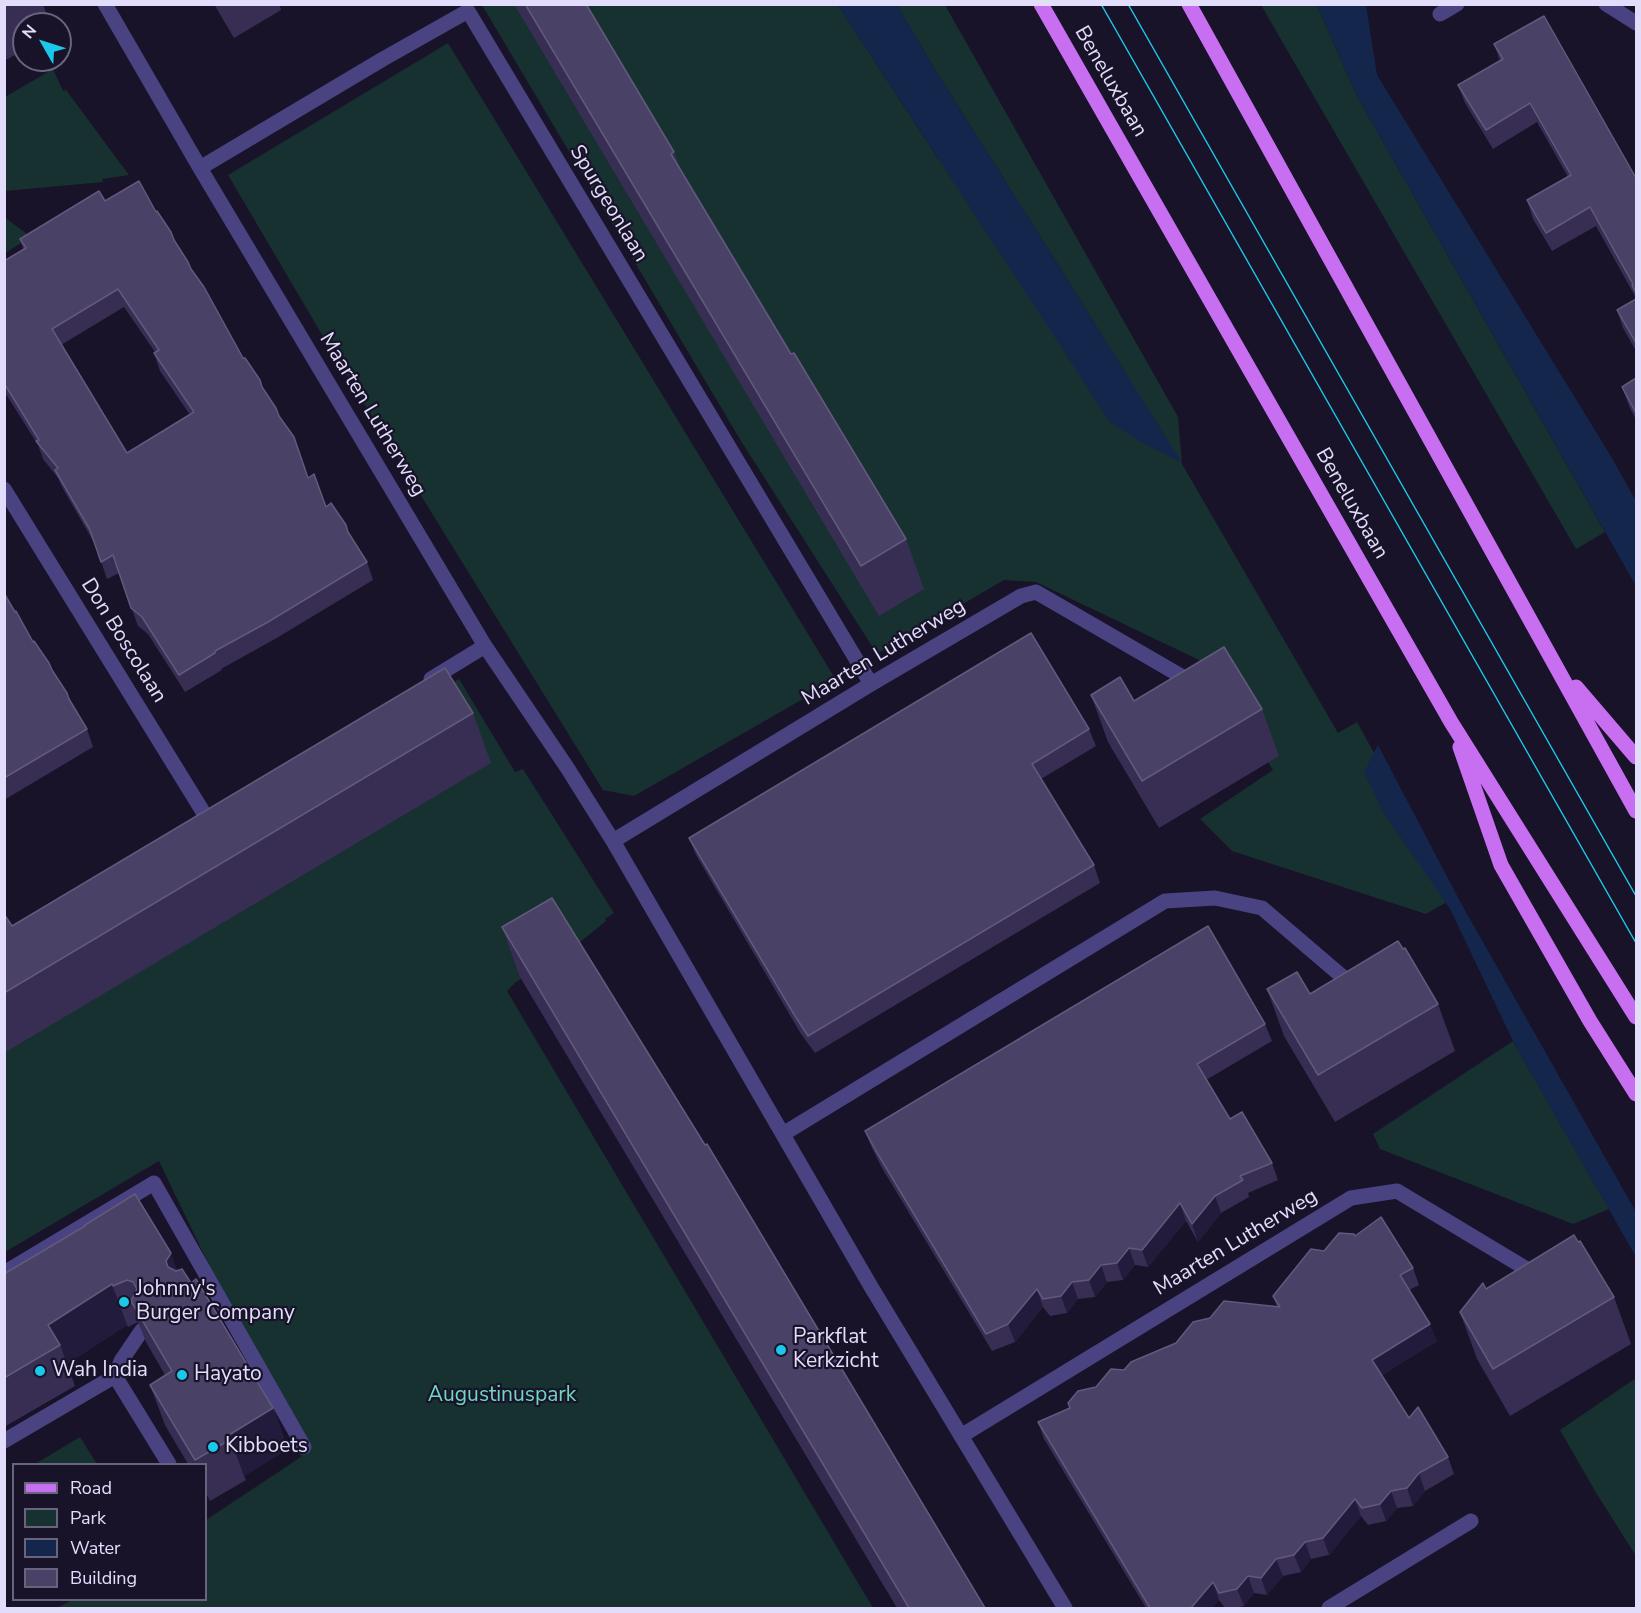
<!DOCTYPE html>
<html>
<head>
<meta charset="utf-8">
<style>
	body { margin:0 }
	#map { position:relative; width:1641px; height:1613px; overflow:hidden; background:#181328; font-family:"Nunito Sans",sans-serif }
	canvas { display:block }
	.frame { position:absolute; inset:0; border:6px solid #e3ddfc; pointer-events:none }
	.legend { position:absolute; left:12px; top:1463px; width:195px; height:138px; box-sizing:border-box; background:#181328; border:2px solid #69647d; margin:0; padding:8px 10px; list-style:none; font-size:18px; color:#e3ddfc }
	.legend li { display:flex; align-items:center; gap:12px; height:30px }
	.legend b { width:30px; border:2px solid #69647d }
	.north { position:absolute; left:12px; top:12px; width:60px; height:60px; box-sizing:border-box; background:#181328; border:2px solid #69647d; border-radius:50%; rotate:309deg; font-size:16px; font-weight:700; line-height:24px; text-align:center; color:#e3ddfc }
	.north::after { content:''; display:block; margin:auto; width:21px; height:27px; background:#1cc8e9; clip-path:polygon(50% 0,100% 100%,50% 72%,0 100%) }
</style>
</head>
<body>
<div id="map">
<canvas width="1641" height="1613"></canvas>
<div class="frame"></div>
<ul class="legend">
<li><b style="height:8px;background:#c86ff1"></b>Road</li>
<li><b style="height:16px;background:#173131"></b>Park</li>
<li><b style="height:16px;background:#14264b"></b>Water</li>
<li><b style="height:16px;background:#4a4166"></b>Building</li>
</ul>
<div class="north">N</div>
</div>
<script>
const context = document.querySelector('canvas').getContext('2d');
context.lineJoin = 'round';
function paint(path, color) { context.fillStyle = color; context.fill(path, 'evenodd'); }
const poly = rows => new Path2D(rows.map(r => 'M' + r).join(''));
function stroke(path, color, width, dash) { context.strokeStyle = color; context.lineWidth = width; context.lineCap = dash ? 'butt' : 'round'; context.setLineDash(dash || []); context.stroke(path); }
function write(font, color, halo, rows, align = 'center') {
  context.font = font + ' "Nunito Sans",sans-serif'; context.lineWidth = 4.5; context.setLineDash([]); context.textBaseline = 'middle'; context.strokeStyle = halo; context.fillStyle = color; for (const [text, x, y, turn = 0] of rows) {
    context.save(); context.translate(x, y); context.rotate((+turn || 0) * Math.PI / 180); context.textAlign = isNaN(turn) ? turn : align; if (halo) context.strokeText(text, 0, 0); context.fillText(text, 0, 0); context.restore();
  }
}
const green = poly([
	[482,5,838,5,937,157,1181,463,1077,295,934,68,897,5,945,5,1178,417,1182,464,1338,733,1357,722,1454,898,1426,914,1232,851,1200,819,1273,770,1242,719,1220,670,1036,582,1004,580,877,654,741,441],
	[1261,5,1317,5,1356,94,1605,532,1576,549],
	[448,43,836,680,634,796,603,790,331,350,228,175],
	[53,69,63,91,66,90,129,175,102,179,103,182,5,191,5,97],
	[4,217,31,237,5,253,4,253],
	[459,679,515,772,523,769,614,913,605,919,606,921,568,952,516,982,507,991,873,1608,57,1608,72,1600,206,1600,206,1520,301,1457,159,1161,5,1252,5,956],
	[1513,1041,1609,1209,1573,1224,1380,1149,1373,1134],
	[1636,1378,1636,1556,1595,1491,1560,1430],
	[80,1437,97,1464,35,1464]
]);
const water = poly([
	[838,5,897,5,934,68,1077,295,1182,463,1139,441,1110,422],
	[1317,5,1366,5,1377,75,1612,458,1636,501,1636,586,1356,94],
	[1378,745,1462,905,1636,1212,1636,1257,1513,1041,1450,909,1383,812,1364,772]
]);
const minor = poly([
	[105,4,200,168,485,646,568,769,613,841,870,1285,1065,1608],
	[1606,4,1636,23],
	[1440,14,1457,4],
	[200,168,383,59,468,11,871,684],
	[4,489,205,815],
	[431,679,485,646],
	[613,841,871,684,1021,596,1036,592,1181,676],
	[783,1134,1165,901,1215,898,1262,908,1351,984],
	[4,1273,154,1183,304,1447],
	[115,1376,121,1361,142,1330],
	[961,1436,1351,1198,1397,1191,1540,1277],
	[4,1441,115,1376,169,1464],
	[1329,1608,1471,1521]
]);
const major = poly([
	[1041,4,1451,722,1636,1017],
	[1189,4,1636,811],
	[1576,687,1636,757],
	[1460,747,1501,865,1590,1021,1636,1094]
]);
const tram = poly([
	[1101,4,1636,943],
	[1128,4,1636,896]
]);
const wall = poly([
	[4,4,43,4,50,24,24,24,24,50,4,61],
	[214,4,279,4,281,10,234,38],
	[514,4,586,4,674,152,681,170,791,354,906,539,924,589,879,616],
	[1494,44,1636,178,1636,298,1596,226,1552,251,1533,219,1527,200,1568,177,1537,122,1493,149,1465,103,1458,85,1500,61],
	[105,201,156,212,174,240,243,358,262,387,279,416,308,478,326,507,348,532,367,562,373,580,275,639,221,669,222,670,185,692,148,634,138,626,119,573,107,579,96,546,62,487,58,478,43,459,38,445,4,391,4,261,23,249,20,239],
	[124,307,155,352,154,353,160,371,190,415,127,453,61,345],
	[1636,299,1636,351,1623,328,1617,310],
	[1636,378,1636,420,1629,406,1622,387],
	[4,593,87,729,93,747,4,800],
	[1091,695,1134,701,1262,709,1279,756,1159,828,1108,742],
	[473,713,491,763,4,1053,4,914,12,926],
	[1089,729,1096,746,1041,779,1094,865,1100,883,815,1053,801,1034,696,855,689,838],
	[502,927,985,1608,897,1608,520,977],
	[1267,989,1310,994,1438,1004,1455,1051,1335,1122,1284,1036],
	[1265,1024,1272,1041,1206,1080,1230,1119,1272,1163,1278,1180,1248,1193,1249,1197,1221,1213,1198,1242,1186,1221,1148,1267,1135,1265,1123,1280,1107,1282,1095,1297,1078,1299,1067,1313,1050,1316,1043,1307,1015,1342,992,1351,882,1168,872,1148,865,1131],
	[1355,1236,1413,1268,1419,1285,1409,1290,1437,1341,1382,1375,1409,1418,1448,1457,1454,1474,1425,1491,1413,1506,1397,1508,1386,1521,1368,1525,1361,1516,1329,1555,1311,1559,1301,1572,1283,1576,1267,1595,1254,1593,1244,1606,1234,1608,1225,1608,1219,1600,1212,1608,1146,1608,1044,1439,1038,1422,1070,1408,1068,1403,1124,1370,1277,1307,1273,1296,1324,1251],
	[177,1270,273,1408,288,1449,244,1476,246,1480,210,1501,206,1493,206,1464,188,1464,165,1425,150,1385,165,1375,146,1342,138,1322,128,1327,127,1325,67,1364,75,1386,4,1427,4,1274],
	[1486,1289,1614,1297,1631,1344,1510,1416,1477,1359,1460,1312]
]);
const shadedWall = poly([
	[1215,1196,1221,1213,1198,1242,1192,1224],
	[1180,1203,1186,1221,1148,1267,1142,1250],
	[1129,1248,1135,1265,1123,1280,1117,1263],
	[171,1253,186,1294,181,1302,166,1261],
	[1101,1265,1107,1282,1095,1297,1089,1280],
	[1072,1282,1078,1299,1067,1313,1061,1296],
	[112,1284,127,1325,67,1364,60,1345,48,1325],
	[1037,1289,1043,1307,1015,1342,1008,1324],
	[1430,1324,1437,1341,1379,1377,1372,1360],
	[273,1408,288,1449,244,1476,229,1435],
	[1419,1473,1425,1491,1413,1506,1407,1488],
	[1391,1491,1397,1508,1386,1521,1380,1504],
	[1355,1499,1361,1516,1329,1555,1323,1538],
	[1305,1542,1311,1559,1301,1572,1294,1555],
	[1276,1559,1283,1576,1267,1595,1261,1578],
	[1248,1576,1254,1593,1244,1606,1237,1589],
	[1213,1582,1219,1600,1212,1608,1191,1608]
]);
const building = poly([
	[525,4,586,4,674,152,671,154,791,354,794,353,906,539,861,566,525,4],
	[1544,16,1636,178,1636,293,1632,285,1633,284,1590,207,1546,233,1527,200,1571,175,1530,103,1486,130,1458,85,1503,59,1494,44,1544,16],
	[139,181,156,212,157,211,171,232,174,240,188,262,191,269,204,287,243,358,245,358,260,380,262,387,276,408,279,416,294,437,308,478,314,474,326,507,331,503,346,525,348,532,367,562,268,622,215,651,215,653,179,675,142,617,131,608,113,555,101,562,90,530,55,470,58,468,36,441,39,440,4,383,4,261,26,248,20,239,99,191,105,201,139,181],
	[118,289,159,350,154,353,194,412,127,453,52,329,118,289],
	[1636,299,1636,343,1617,310,1636,299],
	[1636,378,1636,413,1622,387,1636,378],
	[4,593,15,612,16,611,33,642,34,641,49,663,52,670,67,693,69,699,87,729,4,778,4,593],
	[1031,633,1089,729,1032,764,1094,865,808,1036,795,1016,689,838,1031,633],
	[1224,647,1262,709,1142,781,1091,695,1120,677,1134,701,1224,647],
	[445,668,473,713,4,993,4,914,12,926,445,668],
	[552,898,705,1145,707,1144,985,1608,909,1608,502,927,552,898],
	[1208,926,1265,1024,1197,1064,1230,1119,1242,1112,1272,1163,1240,1176,1243,1180,1215,1196,1192,1224,1180,1203,1142,1250,1129,1248,1117,1263,1101,1265,1089,1280,1072,1282,1061,1296,1043,1299,1037,1289,1008,1324,986,1334,876,1151,865,1131,1208,926],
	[1398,941,1403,949,1405,948,1438,1004,1318,1075,1267,989,1297,972,1310,994,1398,941],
	[135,1194,171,1253,166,1261,168,1267,176,1271,182,1269,191,1283,196,1279,273,1408,229,1435,231,1439,195,1460,150,1385,172,1371,131,1301,137,1289,133,1282,127,1280,113,1286,112,1284,48,1325,60,1345,4,1378,4,1274,85,1226,85,1225,135,1194],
	[1381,1217,1413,1268,1400,1275,1430,1324,1372,1360,1409,1418,1418,1407,1448,1457,1419,1473,1407,1488,1391,1491,1380,1504,1362,1508,1355,1499,1323,1538,1305,1542,1294,1555,1276,1559,1261,1578,1248,1576,1237,1589,1219,1593,1213,1582,1191,1608,1150,1608,1038,1422,1070,1408,1068,1403,1078,1391,1096,1387,1111,1369,1124,1370,1131,1362,1176,1343,1193,1322,1210,1318,1224,1301,1280,1307,1273,1296,1311,1249,1324,1251,1339,1233,1354,1234,1355,1236,1381,1217],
	[1574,1235,1578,1242,1580,1241,1614,1297,1493,1369,1460,1312,1483,1283,1486,1289,1574,1235]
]);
const markers = [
	[124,1302,6,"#1cc8e9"],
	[781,1350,6,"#1cc8e9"],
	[40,1371,6,"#1cc8e9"],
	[182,1375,6,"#1cc8e9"],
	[213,1447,6,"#1cc8e9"]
];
const streetNames = [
	["Beneluxbaan",1110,82,60],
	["Spurgeonlaan",608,204,59],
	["Maarten Lutherweg",372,415,59],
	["Beneluxbaan",1351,504,60],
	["Don Boscolaan",123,641,58],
	["Maarten Lutherweg",884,653,-31],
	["Maarten Lutherweg",1236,1243,-31]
];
const poiNames = [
	["Johnny's",136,1290],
	["Burger Company",136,1314],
	["Parkflat",793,1338],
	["Kerkzicht",793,1362],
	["Wah India",52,1371],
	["Hayato",194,1375],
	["Kibboets",225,1447]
];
const parkNames = [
	["Augustinuspark",502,1396]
];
paint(green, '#173131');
paint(water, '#14264b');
stroke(minor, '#494382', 15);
stroke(major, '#c86ff1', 15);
stroke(tram, '#1cc8e9', 1.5);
paint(wall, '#382e54');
paint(shadedWall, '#231b3b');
paint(building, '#4a4166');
stroke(building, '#62597d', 1.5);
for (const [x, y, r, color] of markers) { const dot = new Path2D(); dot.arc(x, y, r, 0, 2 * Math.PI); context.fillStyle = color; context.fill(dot); stroke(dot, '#181328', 2); }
write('21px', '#e3ddfc', '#181328', streetNames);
write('21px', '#e3ddfc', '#181328', poiNames, 'left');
write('21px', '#6fd6c2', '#181328', parkNames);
</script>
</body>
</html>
